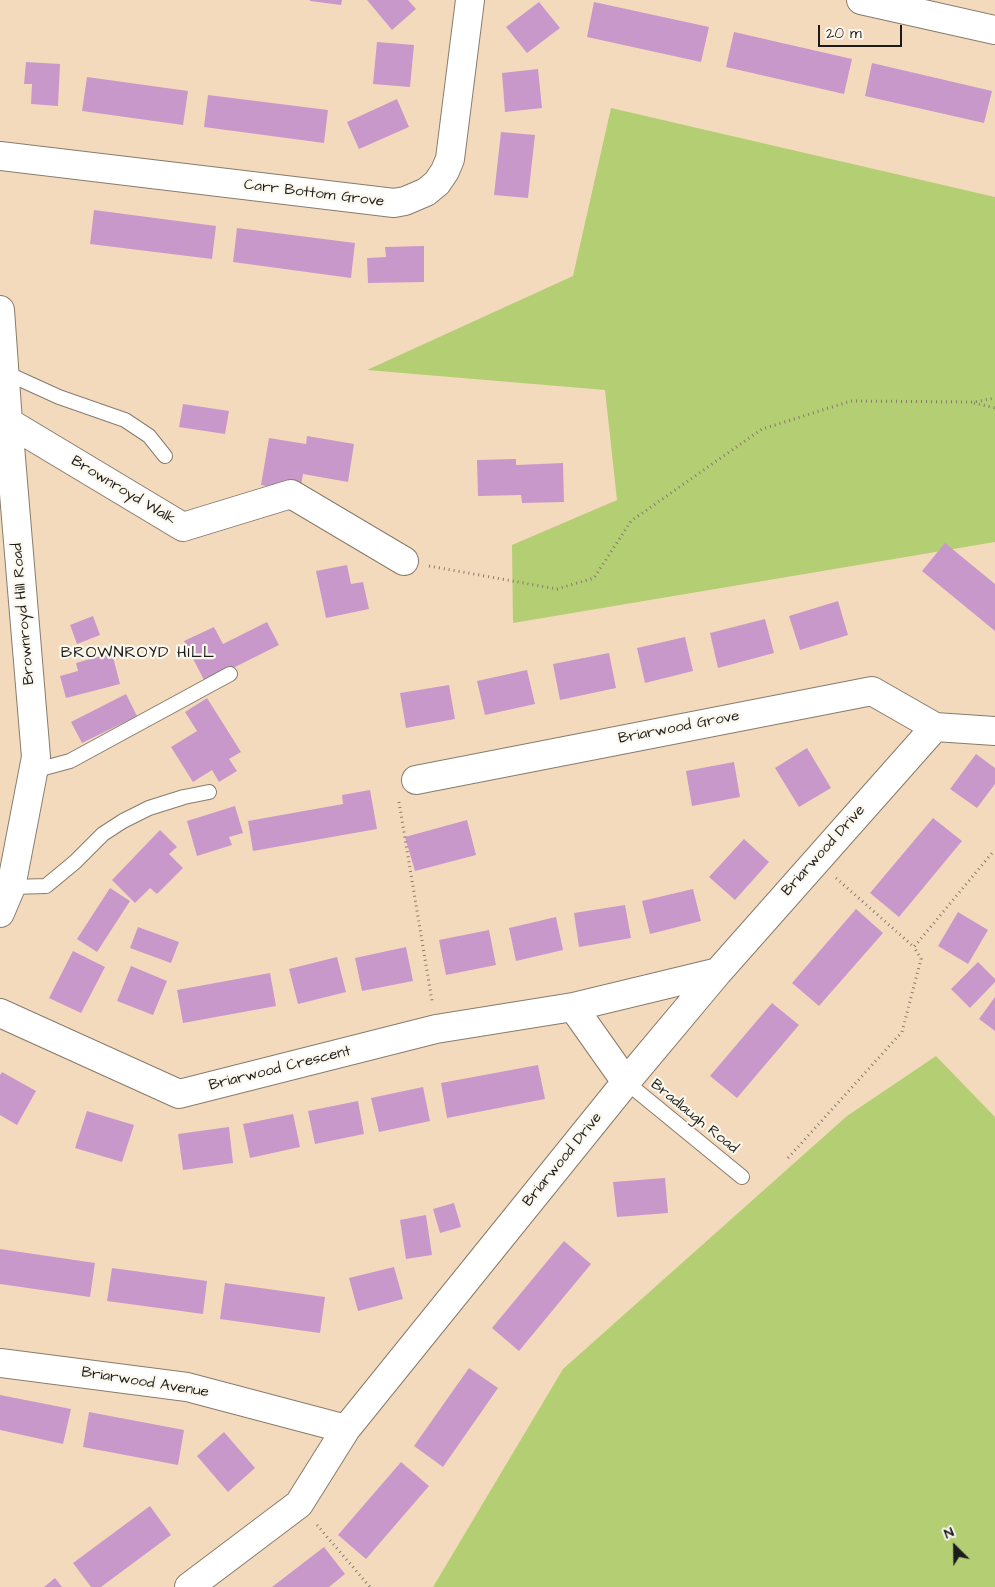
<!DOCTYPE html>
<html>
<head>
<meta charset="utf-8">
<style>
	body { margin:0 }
	#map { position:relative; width:995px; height:1587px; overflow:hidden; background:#f4dabd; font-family:"Architects Daughter",sans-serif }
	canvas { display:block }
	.north { position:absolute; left:930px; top:1522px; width:50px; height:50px; -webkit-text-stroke:4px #fbf7ec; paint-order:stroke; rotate:337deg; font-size:14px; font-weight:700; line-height:20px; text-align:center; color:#1c1c1c }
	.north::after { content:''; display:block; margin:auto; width:18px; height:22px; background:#1c1c1c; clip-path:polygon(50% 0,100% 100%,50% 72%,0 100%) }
	.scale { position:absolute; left:818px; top:25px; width:84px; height:22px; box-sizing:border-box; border:2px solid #1c1c1c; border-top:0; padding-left:6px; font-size:15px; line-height:18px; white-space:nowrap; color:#1c1c1c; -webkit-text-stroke:4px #fbf7ec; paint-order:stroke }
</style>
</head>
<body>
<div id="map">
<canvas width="995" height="1587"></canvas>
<div class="north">N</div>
<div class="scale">20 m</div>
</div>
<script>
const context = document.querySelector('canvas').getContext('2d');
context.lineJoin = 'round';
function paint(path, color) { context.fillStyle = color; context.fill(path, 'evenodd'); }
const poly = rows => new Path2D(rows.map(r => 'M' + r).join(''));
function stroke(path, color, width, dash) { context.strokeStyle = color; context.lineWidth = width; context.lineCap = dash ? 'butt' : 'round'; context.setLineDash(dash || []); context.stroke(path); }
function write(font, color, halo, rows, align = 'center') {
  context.font = font + ' "Architects Daughter",sans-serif'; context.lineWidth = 4.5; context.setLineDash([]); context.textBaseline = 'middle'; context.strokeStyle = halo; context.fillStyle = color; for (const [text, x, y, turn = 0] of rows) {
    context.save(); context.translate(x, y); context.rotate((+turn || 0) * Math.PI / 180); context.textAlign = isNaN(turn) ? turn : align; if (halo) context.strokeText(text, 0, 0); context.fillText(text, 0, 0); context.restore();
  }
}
const green = poly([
	[611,108,995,197,995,542,513,623,512,545,617,500,605,390,367,370,573,276],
	[936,1056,995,1117,995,1587,433,1587,563,1369,847,1116]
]);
const building = poly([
	[310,0,342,0,341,5,310,1],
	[367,0,408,0,416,9,392,30],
	[539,2,560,28,527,53,506,27],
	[594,2,709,27,701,62,587,37],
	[734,32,852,59,844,94,726,67],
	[377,42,414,45,410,87,373,84],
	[26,62,60,64,58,106,31,104,32,84,24,84],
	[872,63,992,91,984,123,865,96],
	[538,69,542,108,505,112,502,73],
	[87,77,188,91,183,125,82,111],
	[208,95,328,110,324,143,204,127],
	[397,99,409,127,359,149,347,122],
	[501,132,535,135,528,198,494,195],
	[94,210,216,226,212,259,90,244],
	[237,228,355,243,351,278,233,262],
	[424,246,424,282,368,283,367,258,386,257,385,247],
	[183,404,229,411,225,434,179,427],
	[307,436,354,444,348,482,303,474,300,492,261,485,269,438,306,444],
	[516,459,516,465,563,463,564,502,522,503,521,495,478,496,477,460],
	[945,543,995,584,995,631,922,571],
	[347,565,351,584,363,582,369,609,326,618,316,571],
	[838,601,848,635,800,650,789,616],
	[93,616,100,635,77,644,70,625],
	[765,619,774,653,718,668,710,633],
	[267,622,279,645,205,682,184,641,214,627,223,644],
	[685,637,693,671,645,683,637,648],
	[112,653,120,684,66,698,60,676,78,671,76,663],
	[609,653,616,688,560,700,553,664],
	[527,670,535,704,485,715,477,681],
	[449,685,455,719,406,728,400,693],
	[126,694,137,716,82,743,71,722],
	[207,698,241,752,229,759,237,771,219,782,212,770,193,782,171,747,197,731,185,712],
	[807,748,831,788,799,807,775,768],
	[976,754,995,768,995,784,977,808,950,789],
	[734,762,740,797,692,806,686,771],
	[370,790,377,829,253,851,248,821,343,804,342,795],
	[235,806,243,833,229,837,232,845,197,856,187,821],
	[933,818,962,841,899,917,870,893],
	[467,820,476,855,415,871,405,837],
	[160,830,177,847,169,854,183,868,157,894,150,888,135,903,112,880],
	[744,839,769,862,735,900,709,877],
	[110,888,130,901,97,952,77,939],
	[693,889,701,921,650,934,642,901],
	[625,905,631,938,579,947,574,913],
	[856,909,883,933,819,1006,792,983],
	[958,912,988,930,968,964,938,946],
	[556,917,563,950,516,961,509,928],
	[138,927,179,942,171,963,130,948],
	[489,930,496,965,446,975,439,940],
	[406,947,413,981,362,991,355,958],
	[73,951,105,967,81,1013,49,998],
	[337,957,346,992,298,1004,289,969],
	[978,962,995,979,995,982,970,1008,951,989],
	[131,966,167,981,153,1015,117,1001],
	[270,973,276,1006,183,1023,177,990],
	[995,997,995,1031,979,1019],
	[772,1003,799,1025,737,1098,710,1076],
	[538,1065,545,1099,447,1118,441,1083],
	[2,1072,36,1091,17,1125,0,1115,0,1075],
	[423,1087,430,1121,379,1132,371,1098],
	[358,1101,364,1134,315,1144,308,1111],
	[87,1111,134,1125,122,1162,75,1148],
	[293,1114,300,1147,250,1158,243,1124],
	[229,1127,233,1163,183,1170,178,1134],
	[665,1178,668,1213,617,1217,613,1182],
	[454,1203,461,1227,440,1233,433,1209],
	[426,1215,432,1255,406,1259,400,1220],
	[564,1241,591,1264,519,1351,492,1328],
	[0,1249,95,1263,90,1297,0,1284],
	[394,1267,403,1299,358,1311,349,1278],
	[112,1268,207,1281,203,1314,107,1301],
	[225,1283,325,1297,320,1333,220,1319],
	[469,1368,498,1388,443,1467,414,1446],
	[0,1395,71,1409,63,1444,0,1430],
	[89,1412,184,1430,178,1465,83,1447],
	[224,1432,255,1468,228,1492,197,1456],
	[401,1462,429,1486,366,1559,338,1535],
	[150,1506,171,1535,101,1587,91,1587,73,1563],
	[324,1547,345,1574,329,1587,272,1587],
	[55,1578,62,1587,44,1587]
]);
const path = poly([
	[974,403,995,408],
	[429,566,557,589,594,578,631,521,762,429,851,401,974,402,995,398],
	[399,802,432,1001],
	[836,878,914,947,992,853,995,854],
	[788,1158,902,1032,921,959,914,947],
	[317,1525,370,1587]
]);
const service = poly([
	[4,372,59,397,125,420,149,436,165,456],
	[33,771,70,761,230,674],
	[11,887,46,886,75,862,103,834,123,821,149,808,184,797,209,792],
	[626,1082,742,1177]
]);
const minor = poly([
	[861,0,995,30],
	[0,156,394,203,405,201,426,192,437,183,445,171,450,159,470,0],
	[0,310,8,422,36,757,11,887,0,913],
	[8,422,183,527,291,494,404,561],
	[416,780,872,691,935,727,995,731],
	[573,1007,626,1082],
	[0,1013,179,1094,436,1029,573,1007,718,972],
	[0,1363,187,1387,346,1429],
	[189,1587,299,1504,346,1429,626,1082,718,972,935,727]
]);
const streetNames = [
	["Carr Bottom Grove",314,194,7],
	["Brownroyd Walk",123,491,31],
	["Brownroyd Hill Road",24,614,-95],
	["Briarwood Grove",679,728,-11],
	["Briarwood Drive",824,851,-48],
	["Briarwood Crescent",280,1069,-14],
	["Bradlaugh Road",694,1117,39],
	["Briarwood Drive",563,1160,-51],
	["Briarwood Avenue",145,1383,9]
];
const neighbourhoodNames = [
	["BROWNROYD HILL",138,654]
];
paint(green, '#b4ce73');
paint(building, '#c898cb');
stroke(service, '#887b6c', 16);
stroke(minor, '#887b6c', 30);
stroke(path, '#887b6c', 3, [1, 4]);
stroke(service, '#fff', 14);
stroke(minor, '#fff', 28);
write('15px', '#1c1c1c', '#fbf7ec', streetNames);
context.letterSpacing = '1px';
write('16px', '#1c1c1c', '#fbf7ec', neighbourhoodNames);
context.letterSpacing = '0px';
</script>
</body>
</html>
